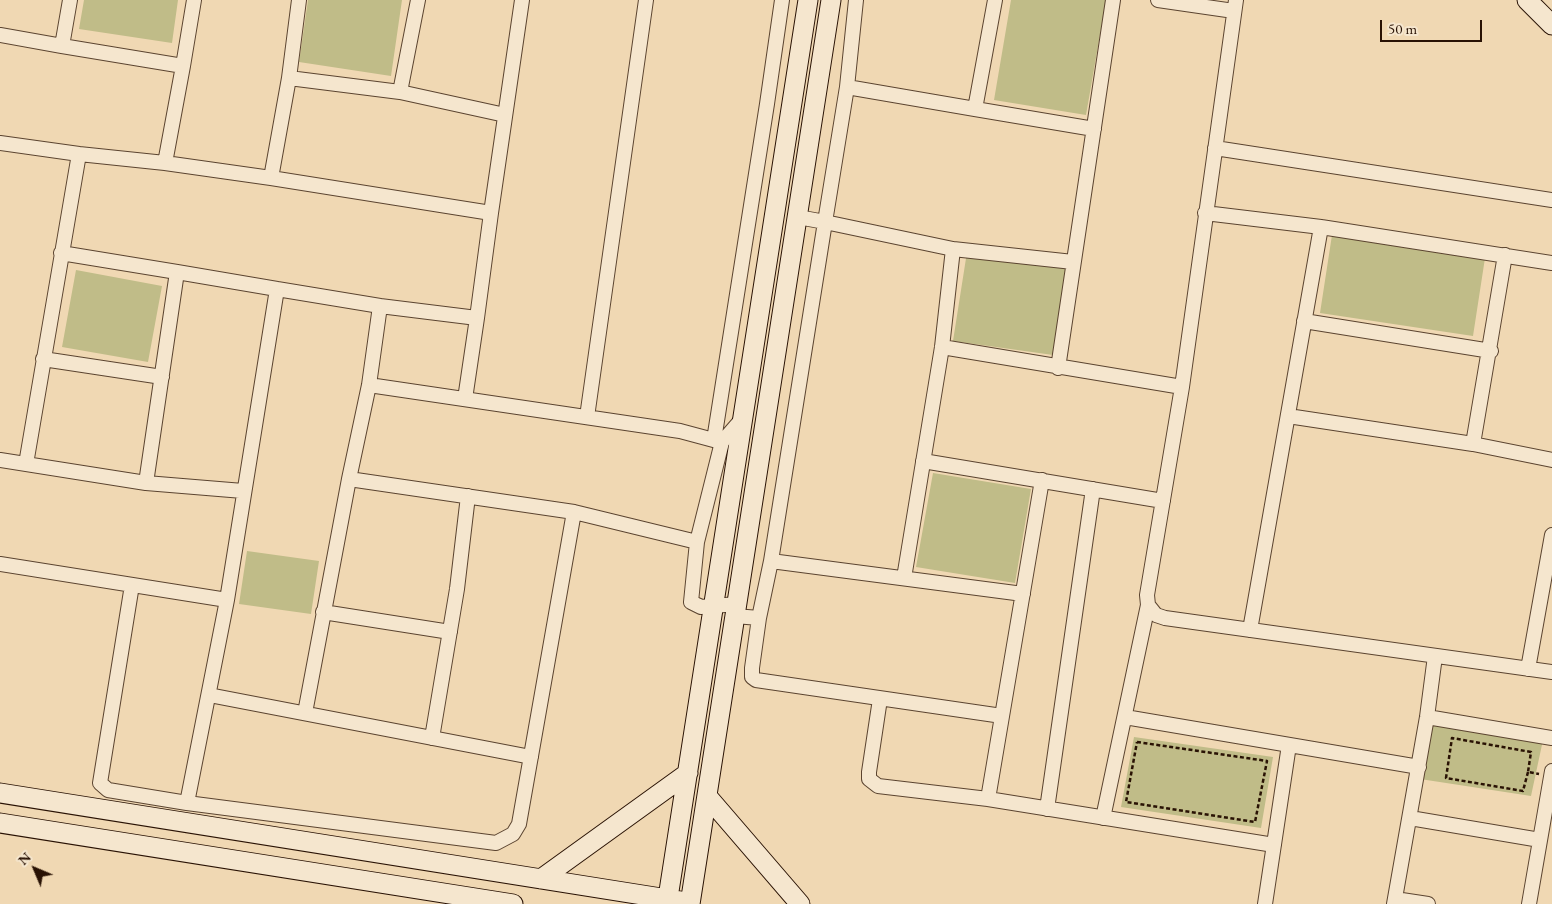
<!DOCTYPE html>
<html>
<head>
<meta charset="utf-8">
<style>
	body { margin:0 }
	#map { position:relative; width:1552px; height:904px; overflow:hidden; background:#f0d8b3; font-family:"EB Garamond",serif }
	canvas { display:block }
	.north { position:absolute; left:10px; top:844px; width:50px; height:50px; -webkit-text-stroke:4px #f5e6ce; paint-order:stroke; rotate:315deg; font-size:14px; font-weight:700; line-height:20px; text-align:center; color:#291204 }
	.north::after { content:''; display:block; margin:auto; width:18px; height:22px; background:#291204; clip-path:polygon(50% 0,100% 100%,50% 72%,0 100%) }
	.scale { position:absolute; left:1380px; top:20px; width:102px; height:22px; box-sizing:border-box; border:2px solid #291204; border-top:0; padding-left:6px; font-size:15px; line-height:18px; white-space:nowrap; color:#291204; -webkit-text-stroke:4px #f5e6ce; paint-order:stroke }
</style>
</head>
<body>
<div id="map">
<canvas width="1552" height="904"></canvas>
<div class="north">N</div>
<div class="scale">50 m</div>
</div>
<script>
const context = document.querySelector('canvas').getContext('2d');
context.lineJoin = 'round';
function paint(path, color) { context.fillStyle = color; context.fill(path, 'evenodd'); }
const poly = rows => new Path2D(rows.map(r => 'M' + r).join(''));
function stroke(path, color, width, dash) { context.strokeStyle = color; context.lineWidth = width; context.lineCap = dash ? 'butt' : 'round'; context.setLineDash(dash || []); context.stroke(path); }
const green = poly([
	[84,0,178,0,172,43,79,29],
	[308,0,402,0,391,76,299,62],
	[1011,0,1106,0,1086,115,994,100],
	[1332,235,1485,258,1473,336,1320,313],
	[967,252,1066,267,1053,355,953,341],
	[76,270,162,286,148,362,62,347],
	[933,473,1031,489,1015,583,916,567],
	[247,551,319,561,311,614,239,604],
	[1431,721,1543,740,1531,796,1420,779],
	[1134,737,1273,757,1261,828,1121,807]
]);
const path = poly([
	[1137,742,1267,761,1255,822,1126,802,1137,742],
	[1528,772,1523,791,1446,778,1452,738,1531,752,1528,772,1539,774]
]);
const street = poly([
	[70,0,62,46,183,66,165,163],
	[995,0,975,109,1094,129],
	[1158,0,1234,11],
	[1236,0,1182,387,1147,595,1148,605,1156,615,1165,618,1552,672],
	[0,35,62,46],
	[183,66,194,0],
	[289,78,299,0],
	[847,87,856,0],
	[400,92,505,115],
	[975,109,847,87,825,222,953,249,1073,262],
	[0,143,79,154,26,464],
	[1215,148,1552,200],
	[79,154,165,163,271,178,491,213,477,318],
	[271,178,289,78,400,92,418,0],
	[491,213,522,0],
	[1205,213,1321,227,1552,263],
	[61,253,177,272],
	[277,289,380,306,369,385,349,479,574,512,697,542,691,602,701,607,737,604],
	[380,306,477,318,465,399],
	[1304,321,1491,351],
	[942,347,1182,387],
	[43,359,162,377],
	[1058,368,1113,0],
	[369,385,680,431,721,442],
	[1288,416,1473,444,1552,460],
	[587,417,646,0],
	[714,440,767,104,782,0],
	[1473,444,1505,255],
	[0,460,146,483],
	[923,461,1163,501],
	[697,542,722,442,742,419],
	[771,561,825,222,798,217],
	[0,564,227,600,277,289,177,272,146,483,243,491],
	[904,578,942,347,953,249],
	[132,585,100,783,108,790,187,803,227,600],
	[323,612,450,632],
	[735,616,759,618,752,668,752,677,756,680,1002,716],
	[759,618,771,561,1023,594],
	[1250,630,1321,227],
	[1528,669,1552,535],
	[209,695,531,757],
	[880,699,869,772,869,779,878,786,988,799,1274,845],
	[305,713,349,479],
	[1125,717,1419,767],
	[1427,717,1552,738],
	[432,738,457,589,468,496],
	[988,799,1042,480],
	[187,803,496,843,513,834,519,824,574,512],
	[1047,809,1093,489],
	[1103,818,1148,605],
	[1410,818,1540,840],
	[1395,899,1428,904],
	[1265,904,1289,745],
	[1394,904,1427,717,1435,656],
	[1529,904,1552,771]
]);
const secondary = poly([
	[1527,0,1552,25],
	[0,793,680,901],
	[707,796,800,904],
	[0,823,513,904],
	[541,879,688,773],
	[667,904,808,0],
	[690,904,831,0]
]);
paint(green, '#c0bc88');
stroke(street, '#5b4430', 16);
stroke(secondary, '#291204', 21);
stroke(path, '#291204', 2.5, [4, 2.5]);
stroke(street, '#f5e6ce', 14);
stroke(secondary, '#f5e6ce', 19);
</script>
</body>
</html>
